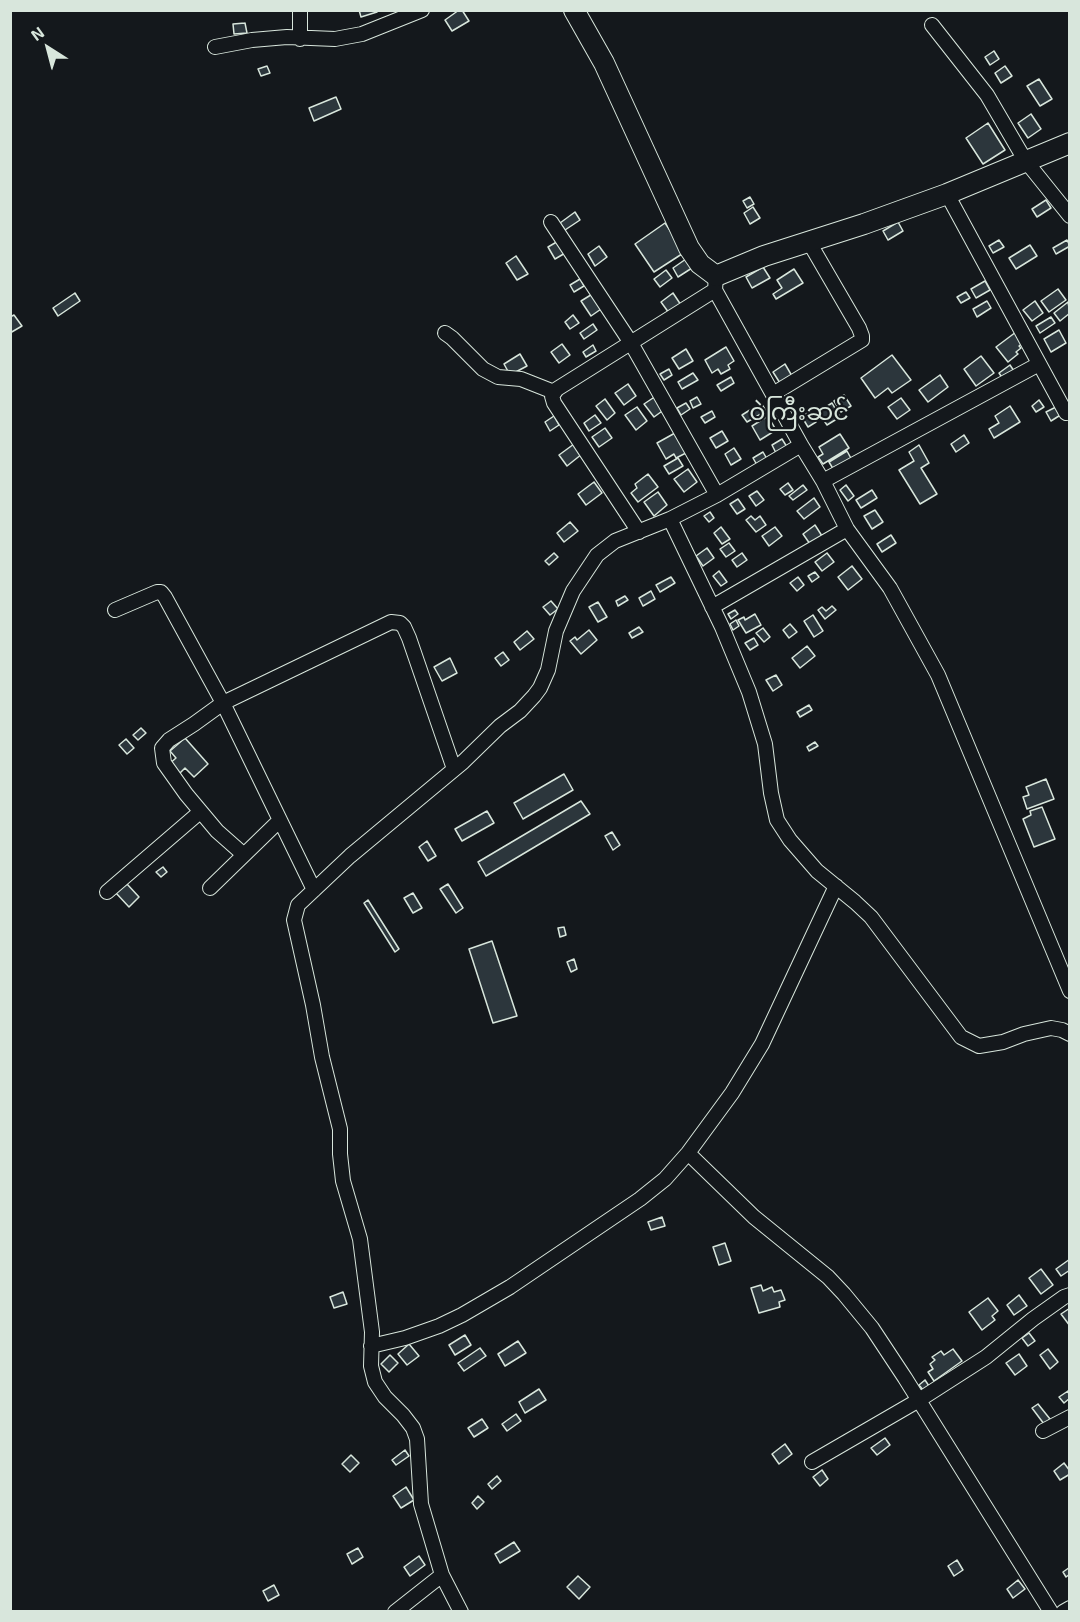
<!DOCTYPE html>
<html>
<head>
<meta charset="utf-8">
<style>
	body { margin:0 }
	#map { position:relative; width:1080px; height:1622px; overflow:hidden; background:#14181c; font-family:"Exo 2",sans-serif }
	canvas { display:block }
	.frame { position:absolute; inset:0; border:12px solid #d8e6dc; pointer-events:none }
	.north { position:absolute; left:18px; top:18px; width:60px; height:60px; -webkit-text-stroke:4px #14181c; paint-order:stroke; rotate:324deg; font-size:16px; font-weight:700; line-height:24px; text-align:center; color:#d8e6dc }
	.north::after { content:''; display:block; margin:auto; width:21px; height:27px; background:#d8e6dc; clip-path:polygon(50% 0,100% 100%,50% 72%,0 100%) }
</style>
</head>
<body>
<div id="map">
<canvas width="1080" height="1622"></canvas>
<div class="frame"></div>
<div class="north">N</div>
</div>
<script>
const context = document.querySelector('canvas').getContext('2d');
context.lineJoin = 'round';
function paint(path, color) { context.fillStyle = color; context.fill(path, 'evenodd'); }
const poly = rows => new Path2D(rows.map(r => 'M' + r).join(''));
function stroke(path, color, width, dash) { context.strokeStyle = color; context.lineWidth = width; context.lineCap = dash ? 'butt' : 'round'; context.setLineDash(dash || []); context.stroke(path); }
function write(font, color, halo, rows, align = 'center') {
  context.font = font + ' "Exo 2","Noto Sans Myanmar",sans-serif'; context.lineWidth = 4.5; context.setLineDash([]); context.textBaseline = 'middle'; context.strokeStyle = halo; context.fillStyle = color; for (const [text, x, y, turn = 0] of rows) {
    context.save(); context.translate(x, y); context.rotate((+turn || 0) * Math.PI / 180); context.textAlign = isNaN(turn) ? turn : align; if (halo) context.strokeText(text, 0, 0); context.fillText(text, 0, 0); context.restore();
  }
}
const building = poly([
	[359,10,377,10,377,12,361,17,359,10],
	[459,10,462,10,469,21,452,31,445,20,459,10],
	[245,23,247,33,234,34,233,24,245,23],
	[994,51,999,59,990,65,985,57,994,51],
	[267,66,270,73,261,76,258,69,267,66],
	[1005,66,1012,76,1001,83,995,73,1005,66],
	[1039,79,1052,99,1040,106,1027,86,1039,79],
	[336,97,341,109,314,121,309,108,336,97],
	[1031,114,1041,129,1028,138,1018,123,1031,114],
	[988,123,1005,150,983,164,966,138,988,123],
	[750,197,754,204,747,208,743,201,750,197],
	[1046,200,1051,208,1037,217,1032,209,1046,200],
	[753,207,760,218,750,224,744,213,753,207],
	[575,212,580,220,565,230,560,223,575,212],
	[898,222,903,231,888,240,883,231,898,222],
	[665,223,685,252,654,272,635,244,665,223],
	[560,240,567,252,555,259,548,247,560,240],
	[999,240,1004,247,993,253,989,246,999,240],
	[1067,240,1070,246,1056,254,1053,248,1067,240],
	[1030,245,1037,256,1016,269,1009,258,1030,245],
	[599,246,607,257,595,266,588,254,599,246],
	[516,256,528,274,517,280,506,263,516,256],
	[686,259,692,268,678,277,673,268,686,259],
	[763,267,770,278,752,288,746,277,763,267],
	[794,269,803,283,776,299,773,294,782,288,777,280,794,269],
	[666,270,672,278,660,287,654,279,666,270],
	[580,279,584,286,574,292,570,285,580,279],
	[985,281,990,290,976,298,971,289,985,281],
	[1058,289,1066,300,1049,312,1041,301,1058,289],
	[966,292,970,298,961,303,957,297,966,292],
	[75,293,80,301,58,316,53,308,75,293],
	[594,293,604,307,591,316,581,301,594,293],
	[673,293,681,305,669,313,661,302,673,293],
	[987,301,991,308,977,317,973,309,987,301],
	[1035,301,1043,313,1032,321,1023,310,1035,301],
	[1068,302,1070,313,1060,321,1054,313,1068,302],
	[14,315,22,326,10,333,10,317,14,315],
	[573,315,579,323,570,329,565,322,573,315],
	[1051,317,1055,323,1040,333,1036,326,1051,317],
	[593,324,597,330,584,339,580,333,593,324],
	[1059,330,1066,343,1051,352,1044,339,1059,330],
	[1016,332,1024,342,1019,346,1021,348,1016,352,1018,354,1008,362,996,347,1016,332],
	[562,344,570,355,559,363,551,352,562,344],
	[593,345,596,351,586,357,583,352,593,345],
	[726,347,734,361,728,365,730,369,721,374,718,369,712,373,705,360,726,347],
	[686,349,693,361,679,369,672,358,686,349],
	[520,354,527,366,510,375,504,364,520,354],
	[892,355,911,380,892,393,888,388,875,398,861,378,892,355],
	[981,356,994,373,976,386,964,369,981,356],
	[785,364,792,376,780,383,773,372,785,364],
	[1010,365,1014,371,1003,379,999,373,1010,365],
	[669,369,672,375,664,380,660,374,669,369],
	[693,373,698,380,682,389,678,382,693,373],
	[940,375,948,387,928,402,919,390,940,375],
	[731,377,734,383,721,391,717,385,731,377],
	[628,384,636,396,624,405,615,393,628,384],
	[844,395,851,406,841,412,834,401,844,395],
	[656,396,665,409,654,417,644,404,656,396],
	[697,397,701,404,693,408,690,401,697,397],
	[901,398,910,410,897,419,888,407,901,398],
	[605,399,615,413,607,420,596,406,605,399],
	[1039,400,1044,407,1036,412,1032,406,1039,400],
	[686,403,690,409,681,415,677,408,686,403],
	[761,403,766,411,747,422,742,415,761,403],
	[832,403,840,417,827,425,818,412,832,403],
	[1010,406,1020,422,994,438,989,429,999,423,995,416,1010,406],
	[1058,406,1062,414,1051,421,1046,412,1058,406],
	[637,407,647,421,636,430,625,415,637,407],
	[712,411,715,417,705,423,701,417,712,411],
	[810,411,816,422,808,427,802,417,810,411],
	[595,415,601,423,589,431,584,423,595,415],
	[554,416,559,425,550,431,545,422,554,416],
	[768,416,776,430,760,440,752,426,768,416],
	[605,428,612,438,599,447,592,437,605,428],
	[722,431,728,441,716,448,710,438,722,431],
	[675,433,686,453,676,458,674,454,666,459,657,443,675,433],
	[840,434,849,448,823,464,818,457,823,454,819,447,840,434],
	[964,435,969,443,956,452,951,444,964,435],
	[782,439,787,447,776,453,772,445,782,439],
	[574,444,582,454,567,466,559,455,574,444],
	[919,445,929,463,921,468,937,494,920,504,899,470,914,461,909,452,919,445],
	[734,448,741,459,731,465,725,454,734,448],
	[847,451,853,462,835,472,829,462,847,451],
	[763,452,767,459,757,465,753,458,763,452],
	[678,458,683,466,669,474,664,466,678,458],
	[688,469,697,482,684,492,674,479,688,469],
	[648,474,658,487,638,502,631,493,637,488,635,484,648,474],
	[594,482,602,493,586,505,578,494,594,482],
	[788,483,793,490,785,495,780,489,788,483],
	[803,485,807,490,793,500,789,496,803,485],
	[846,485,854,496,848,501,840,490,846,485],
	[872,490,877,498,861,508,856,500,872,490],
	[757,491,764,500,756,506,749,496,757,491],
	[658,492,667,505,654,516,644,502,658,492],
	[814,498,820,507,804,519,797,511,814,498],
	[738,499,745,509,737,514,730,504,738,499],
	[875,510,883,522,872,529,864,516,875,510],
	[710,512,714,518,709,522,704,516,710,512],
	[751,516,755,520,760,516,766,525,756,532,746,520,751,516],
	[570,522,578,531,564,542,557,533,570,522],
	[815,525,822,536,810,544,803,534,815,525],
	[721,527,730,539,722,544,714,533,721,527],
	[775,527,782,536,769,546,762,536,775,527],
	[891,535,896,543,882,552,877,544,891,535],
	[729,543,735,551,726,557,720,549,729,543],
	[707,548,714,558,703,566,696,556,707,548],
	[554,553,558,557,549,565,545,561,554,553],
	[742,553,747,560,737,567,732,560,742,553],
	[827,553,834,562,822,571,815,562,827,553],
	[852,566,862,579,848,590,838,577,852,566],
	[719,571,727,582,721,586,713,576,719,571],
	[815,572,819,577,812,582,808,576,815,572],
	[671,577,675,583,660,592,656,585,671,577],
	[798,577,804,585,797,591,790,583,798,577],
	[651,591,655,599,643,606,639,598,651,591],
	[625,596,628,600,618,606,616,601,625,596],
	[551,601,558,609,550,615,543,607,551,601],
	[598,602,607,617,598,622,589,607,598,602],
	[832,606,836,610,825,619,818,610,822,607,826,611,832,606],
	[735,610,738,614,731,619,728,614,735,610],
	[755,614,761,625,746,633,738,620,744,617,745,620,755,614],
	[813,615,823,631,814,637,804,621,813,615],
	[736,620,739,626,733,630,730,624,736,620],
	[790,624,797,632,789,638,783,630,790,624],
	[639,627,643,632,632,638,629,633,639,627],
	[763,628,770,637,764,642,756,633,763,628],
	[589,630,597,640,581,654,570,641,575,637,577,640,589,630],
	[527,631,534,639,520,650,514,642,527,631],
	[754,638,758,645,750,650,745,643,754,638],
	[807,646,815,656,800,668,792,658,807,646],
	[503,652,509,660,501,666,495,658,503,652],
	[450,658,457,673,442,681,434,667,450,658],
	[776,675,782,685,773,691,766,680,776,675],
	[809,705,812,710,800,717,797,712,809,705],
	[141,728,146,733,138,740,133,735,141,728],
	[185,738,208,764,194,777,185,768,177,776,168,765,176,758,170,751,185,738],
	[126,739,134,748,127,754,119,745,126,739],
	[815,742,818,746,809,751,807,747,815,742],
	[564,774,573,790,523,819,514,803,564,774],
	[1046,779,1054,799,1027,809,1023,797,1029,795,1026,787,1046,779],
	[581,801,590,814,486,876,478,862,581,801],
	[1042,807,1055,839,1034,847,1023,819,1031,815,1030,811,1042,807],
	[487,811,494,823,462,841,455,829,487,811],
	[612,832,620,845,613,850,605,836,612,832],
	[427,841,436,856,428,861,419,847,427,841],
	[163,867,167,872,161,877,156,872,163,867],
	[127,884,139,897,129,907,116,893,127,884],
	[448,884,463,908,456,913,440,889,448,884],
	[413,893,422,908,413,913,404,898,413,893],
	[368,900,399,949,395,952,364,903,368,900],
	[564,927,566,935,560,937,558,928,564,927],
	[492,941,517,1016,493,1023,469,949,492,941],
	[574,959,577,969,571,972,567,962,574,959],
	[662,1217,665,1226,651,1230,648,1222,662,1217],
	[725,1243,731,1261,719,1265,713,1247,725,1243],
	[1070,1259,1070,1270,1061,1276,1056,1269,1070,1259],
	[1041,1269,1053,1285,1041,1294,1029,1278,1041,1269],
	[761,1285,763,1291,772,1287,774,1292,781,1290,785,1300,779,1302,780,1307,759,1313,751,1288,761,1285],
	[343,1292,347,1304,334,1308,330,1297,343,1292],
	[1019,1295,1027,1306,1014,1315,1007,1305,1019,1295],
	[988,1298,998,1311,992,1316,995,1320,982,1330,969,1312,988,1298],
	[1070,1308,1070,1326,1061,1314,1070,1308],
	[1029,1333,1035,1341,1028,1346,1022,1338,1029,1333],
	[465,1335,471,1345,455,1355,449,1345,465,1335],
	[518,1341,526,1353,505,1366,498,1354,518,1341],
	[409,1344,419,1356,407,1365,398,1354,409,1344],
	[480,1348,486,1356,464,1371,458,1363,480,1348],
	[953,1349,962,1361,934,1381,928,1372,933,1369,930,1364,935,1360,932,1357,941,1351,944,1355,953,1349],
	[1048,1349,1058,1362,1050,1369,1040,1355,1048,1349],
	[1019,1354,1027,1366,1015,1375,1006,1363,1019,1354],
	[390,1355,398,1363,389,1372,381,1364,390,1355],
	[925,1380,929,1386,923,1390,919,1385,925,1380],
	[539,1389,546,1400,525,1413,519,1402,539,1389],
	[1068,1391,1070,1398,1064,1403,1059,1397,1068,1391],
	[1038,1404,1050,1419,1044,1424,1032,1408,1038,1404],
	[516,1414,521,1421,507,1431,502,1424,516,1414],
	[482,1419,488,1428,474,1437,468,1428,482,1419],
	[885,1438,890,1445,877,1455,871,1448,885,1438],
	[785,1444,792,1454,779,1464,772,1454,785,1444],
	[405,1450,409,1456,396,1465,392,1460,405,1450],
	[351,1455,359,1463,350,1472,342,1464,351,1455],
	[1064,1463,1070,1471,1070,1474,1060,1480,1054,1471,1064,1463],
	[822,1470,828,1479,820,1486,813,1477,822,1470],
	[497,1476,501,1481,492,1489,488,1484,497,1476],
	[406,1487,414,1500,401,1508,393,1496,406,1487],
	[478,1496,484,1502,477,1509,472,1503,478,1496],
	[514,1542,520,1551,500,1563,495,1554,514,1542],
	[358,1548,363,1557,352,1564,347,1554,358,1548],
	[419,1556,425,1565,410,1576,404,1567,419,1556],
	[957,1560,963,1570,954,1576,948,1566,957,1560],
	[1070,1567,1070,1574,1066,1577,1063,1572,1070,1567],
	[578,1576,590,1587,579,1599,567,1587,578,1576],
	[1018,1580,1025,1589,1013,1598,1007,1589,1018,1580],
	[274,1585,279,1595,268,1601,263,1591,274,1585]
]);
const street = poly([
	[300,10,300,39],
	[932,25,987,95,1025,160,1070,216],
	[215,47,252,40,287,37,335,39,362,34,422,10],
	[947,194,1066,413],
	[551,222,631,343,717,495],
	[716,276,715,290,801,445,823,481,847,529,890,588,938,675,1070,991],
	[445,333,452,338,483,369,498,377,521,379,554,392],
	[773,394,862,340,862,336,859,328,809,242],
	[823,481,1039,364],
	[670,519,722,627,749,692,765,744,771,793,777,820,790,840,817,871,855,902,871,917,961,1037,979,1046,1003,1042,1024,1034,1051,1028,1062,1030,1070,1034],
	[639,532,554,403,552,396,557,389,715,290],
	[712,607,847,529],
	[115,610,157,592,161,592,165,597,223,703,314,890],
	[243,854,217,831,186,794,164,763,162,748,169,740,194,724,223,703,391,622,400,623,404,627,409,638,454,769],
	[210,888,280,820],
	[107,892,200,812],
	[688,1153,754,1217,828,1277,844,1294,872,1328,905,1378,1051,1612],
	[371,1346,405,1338,439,1326,462,1315,510,1287,640,1199,665,1179,688,1153,732,1093,762,1044,836,886],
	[1043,1431,1070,1417],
	[812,1462,919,1400,986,1357,1033,1319,1064,1297,1070,1295],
	[395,1612,442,1575],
	[461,1612,442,1575,421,1504,417,1439,413,1428,403,1415,385,1397,375,1382,371,1366,372,1332,360,1239,343,1181,340,1154,340,1129,322,1057,313,1005,294,920,298,905,350,856,463,762,500,726,520,711,534,696,540,688,548,670,556,631,573,591,597,555,615,541,670,519,717,495,801,445],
	[1063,1612,1070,1608]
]);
const secondary = poly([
	[574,10,604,63,689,248,700,264,716,276,764,256,864,224,947,194,1070,143]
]);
const quarterNames = [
	["ဝဲကြီးဆင်",799,412]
];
paint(building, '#2c363c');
stroke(building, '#d8e6dc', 1.5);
stroke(street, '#d8e6dc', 16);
stroke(secondary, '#d8e6dc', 22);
stroke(street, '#14181c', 14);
stroke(secondary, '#14181c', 20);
write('24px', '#d8e6dc', '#14181c', quarterNames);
</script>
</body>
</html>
